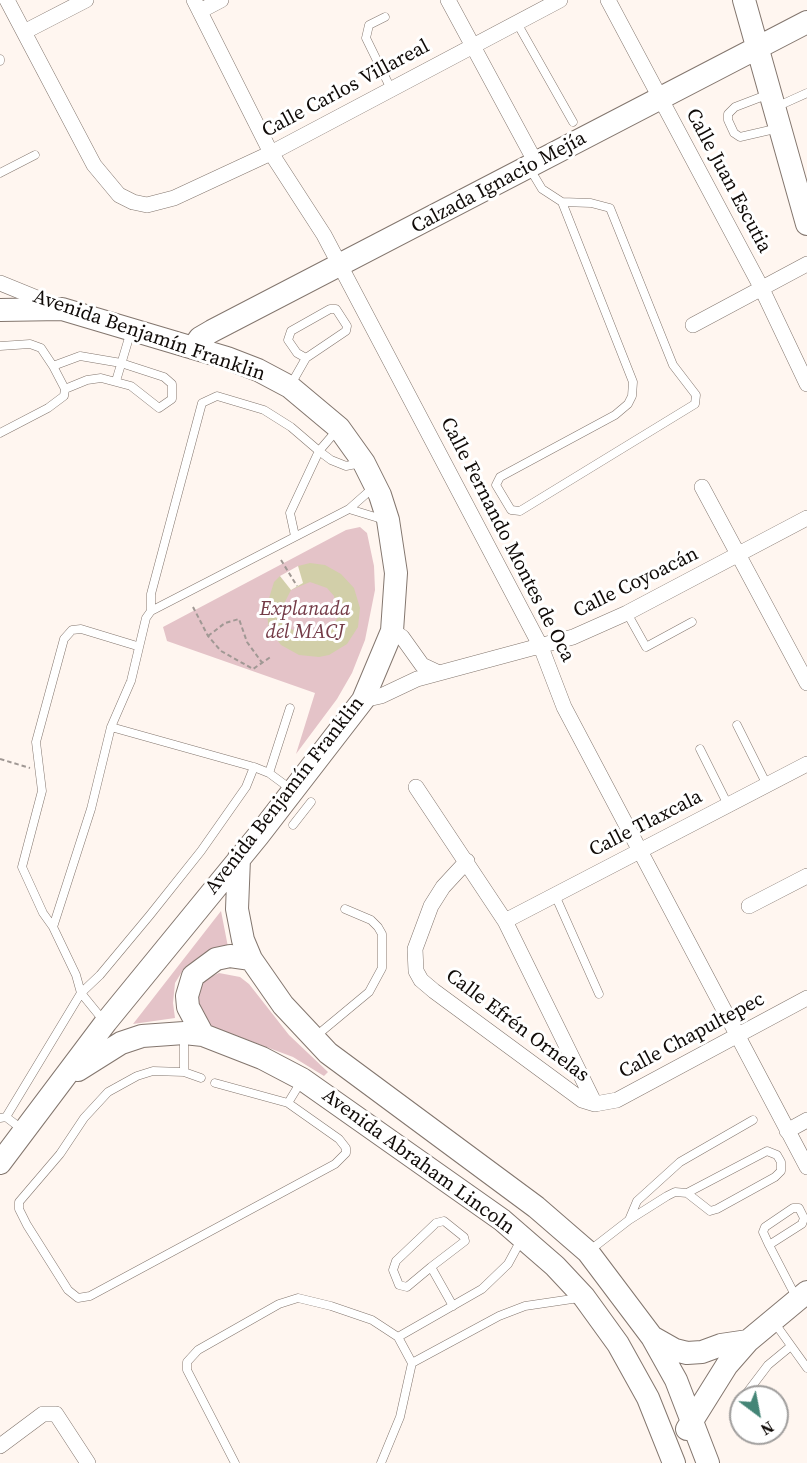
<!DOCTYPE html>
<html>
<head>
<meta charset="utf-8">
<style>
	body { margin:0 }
	#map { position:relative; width:807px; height:1463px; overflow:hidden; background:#fff6f0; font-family:"Source Serif 4",serif }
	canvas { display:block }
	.north { position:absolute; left:729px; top:1385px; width:60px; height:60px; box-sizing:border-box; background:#fff; border:2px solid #9f9d9c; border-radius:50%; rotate:148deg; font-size:16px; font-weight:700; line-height:24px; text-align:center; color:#100b08 }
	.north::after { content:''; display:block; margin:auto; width:21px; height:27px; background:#448576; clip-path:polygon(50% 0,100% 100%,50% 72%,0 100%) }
</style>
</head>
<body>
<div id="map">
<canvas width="807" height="1463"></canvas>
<div class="north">N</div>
</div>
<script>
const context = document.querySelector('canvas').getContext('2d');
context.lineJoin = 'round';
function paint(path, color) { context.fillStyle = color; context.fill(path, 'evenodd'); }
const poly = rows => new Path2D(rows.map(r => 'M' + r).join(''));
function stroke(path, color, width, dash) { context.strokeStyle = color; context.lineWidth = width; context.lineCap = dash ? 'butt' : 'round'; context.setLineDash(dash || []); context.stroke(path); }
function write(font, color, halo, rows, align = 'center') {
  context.font = font + ' "Source Serif 4",serif'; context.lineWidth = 6; context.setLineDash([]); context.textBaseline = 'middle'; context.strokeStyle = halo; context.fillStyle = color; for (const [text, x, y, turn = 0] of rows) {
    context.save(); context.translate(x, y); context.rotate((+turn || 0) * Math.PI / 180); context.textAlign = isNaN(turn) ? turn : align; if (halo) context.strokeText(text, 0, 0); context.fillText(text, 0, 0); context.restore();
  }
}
const green = poly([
	[360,527,367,533,374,566,375,590,365,640,352,673,337,699,296,754,315,693,167,641,163,627,346,530],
	[221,911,228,947,206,952,183,970,175,983,173,1003,175,1018,133,1024],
	[219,973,240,977,249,984,289,1035,328,1072,324,1076,293,1057,213,1027,202,1018,197,1009,199,987,206,979]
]);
const water = poly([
	[310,563,325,565,341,574,354,588,360,608,358,627,347,644,329,655,319,657,299,655,281,645,269,629,266,608,274,582,280,576,283,580,299,571,298,566],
	[310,582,327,588,334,596,338,617,329,632,311,638,303,637,290,628,283,606,291,590]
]);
const pier = poly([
	[298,566,303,583,291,590,280,576]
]);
const path = poly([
	[281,560,297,586],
	[193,607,208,636,221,651,253,669,272,656],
	[208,636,225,623,239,619,247,642,263,664],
	[0,759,30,768]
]);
const service = poly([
	[385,17,369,25,366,38,391,89],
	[517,23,573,122],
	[0,59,0,61],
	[769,94,735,107,728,114,728,120,734,133,740,137,779,128],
	[776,107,807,93],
	[530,169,542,189,562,202,591,203,610,208,673,365,696,395,695,404,520,511,511,510,496,485,500,477,615,415,628,404,632,396,633,382,562,202],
	[0,173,35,155],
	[0,346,30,344,41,348,53,366],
	[80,356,121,363,164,377,172,384,172,399,159,408,131,386,101,378,87,380,65,389,53,366,80,356],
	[116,381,131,331],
	[290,386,306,358,346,331,347,326,336,309,330,309,291,331,288,340,297,353,306,358],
	[0,433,48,408,64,396,65,389],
	[349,509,385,520],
	[295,536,290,513,319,451,331,460,346,466,361,463],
	[151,611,151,594,202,403,217,396,264,410,291,427,319,451,337,430],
	[627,613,646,647,692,622],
	[737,725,767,785],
	[111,727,254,767,269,773,292,790],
	[700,749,728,805],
	[269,773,290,708],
	[293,825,311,802],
	[555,895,599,994],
	[53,927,43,913,22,867,42,791,36,742,64,639,72,630,81,629,137,646],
	[103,1020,81,993,76,975,53,927,91,809,111,727,131,681,146,618,151,611,349,509,375,486],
	[184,1034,184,1072],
	[316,1036,369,992,382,968,382,934,378,927,371,920,345,909],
	[201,1078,184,1072,153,1071,137,1076,108,1092,84,1118,60,1154,19,1202,19,1209,27,1225,68,1290,78,1298,90,1296,335,1164,346,1153,346,1148,339,1139,288,1103,215,1083],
	[288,1103,302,1080],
	[6,1117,81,993,100,975,150,915,201,851,246,787,254,767],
	[0,1118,6,1117,23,1130],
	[629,1220,637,1201,680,1162,753,1120],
	[769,1245,763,1232,765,1227,793,1208,799,1208,804,1218,802,1224,769,1245,796,1297],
	[589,1251,629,1220,667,1196,675,1192,687,1193,767,1151,777,1155,781,1162,781,1171,775,1177,717,1209,710,1211,687,1193],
	[431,1267,465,1241,464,1237,444,1221,436,1223,396,1261,393,1270,399,1285,407,1287,431,1267,453,1306],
	[774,1322,807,1368],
	[398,1337,482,1289,508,1264,521,1240],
	[412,1363,499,1316,525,1306,579,1298],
	[746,1394,768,1365,791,1346],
	[235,1463,187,1370,187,1362,198,1350,279,1304,298,1298,331,1306,372,1320,398,1337,412,1363,400,1417,381,1463]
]);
const minor = poly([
	[7,0,94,165,119,195,133,202,147,205,174,198,271,153,560,0],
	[194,0,271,153,324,235,541,647,564,707,807,1167],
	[448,0,536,163],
	[608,0,761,287,807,384],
	[200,11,221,0],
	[24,32,86,0],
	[0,283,54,305],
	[693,325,807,264],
	[702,487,807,683],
	[392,631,402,637,422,665,439,673],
	[363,700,381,696,417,679,573,637,627,613,807,518],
	[416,787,505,921,595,1104],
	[467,861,443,887,431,906,415,949,416,971,421,980,434,991,582,1100,595,1104,617,1100,807,998],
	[749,906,807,876],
	[505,921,807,764],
	[787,1131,807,1120],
	[0,1446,43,1414,56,1414,88,1463]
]);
const primary = poly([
	[744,0,807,224],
	[0,310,62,309,227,358,258,370,290,387,339,428,364,463,380,495,388,520,396,573,392,631,363,700,258,836,106,1022,0,1163],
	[193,348,200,338,212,331,807,22],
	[239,858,237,909,243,940,251,959,283,1005,328,1053,536,1207,588,1252,652,1337,676,1380,708,1463],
	[203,1035,188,1007,187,996,193,976,216,959,230,956,251,959],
	[78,1070,121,1043,142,1036,184,1033,203,1035,262,1058,302,1079,502,1220,555,1266,584,1297,618,1344,648,1398,674,1463],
	[652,1337,675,1350,687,1353,702,1352,721,1345,748,1341],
	[687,1429,727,1365,748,1341,807,1292]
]);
const streetNames = [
	["Calle Carlos Villareal",346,89,-28],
	["Calle Juan Escutia",728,181,62],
	["Calzada Ignacio Mejía",499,183,-28],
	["Avenida Benjamín Franklin",149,336,19],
	["Calle Fernando Montes de Oca",507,540,63],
	["Calle Coyoacán",636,583,-26],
	["Avenida Benjamín Franklin",285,796,-52],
	["Calle Tlaxcala",646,824,-27],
	["Calle Efrén Ornelas",517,1026,37],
	["Calle Chapultepec",692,1036,-28],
	["Avenida Abraham Lincoln",418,1162,36]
];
const parkNames = [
	["Explanada",305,610],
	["del MACJ",305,633]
];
paint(green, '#e4c3c8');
paint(water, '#d2cfa9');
paint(pier, '#fff6f0');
stroke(service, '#83766e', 9);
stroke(minor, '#83766e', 16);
stroke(primary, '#83766e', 24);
stroke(path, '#a09894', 2, [4.5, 3]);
stroke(service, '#fff', 8);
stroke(minor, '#fff', 15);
stroke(primary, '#fff', 22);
write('20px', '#100b08', '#fff', streetNames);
write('italic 20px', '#743b47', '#fff', parkNames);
</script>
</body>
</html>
